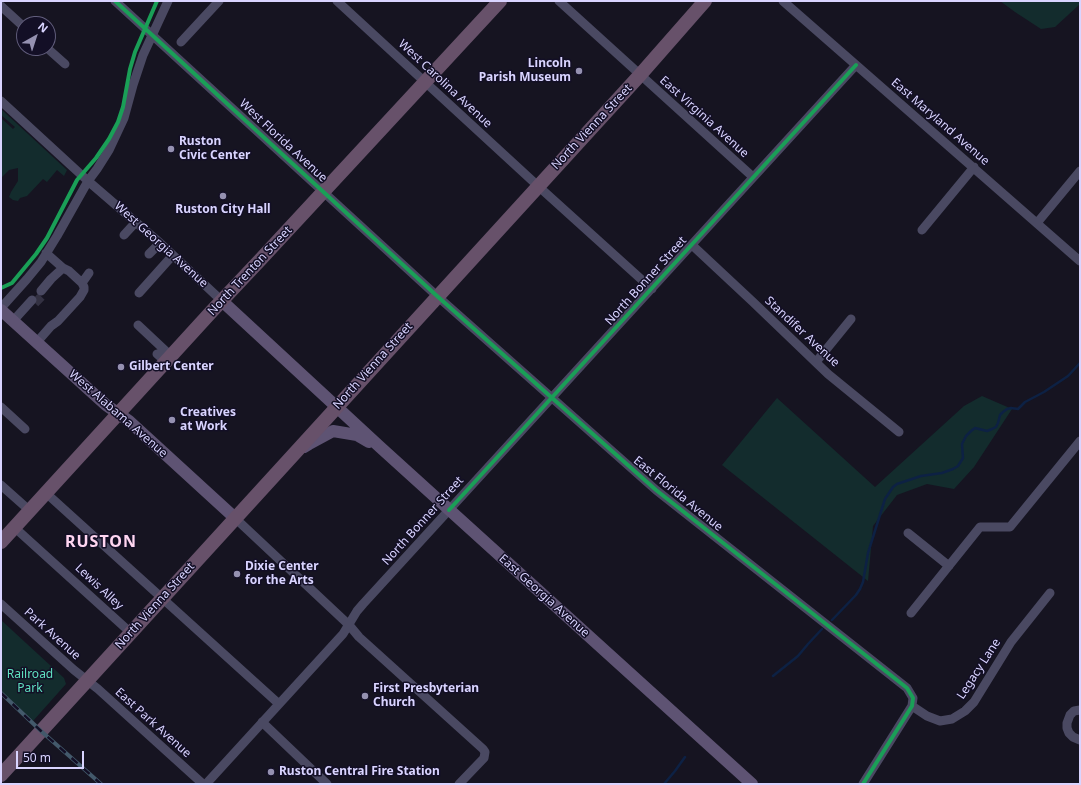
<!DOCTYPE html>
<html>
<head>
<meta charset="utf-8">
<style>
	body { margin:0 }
	#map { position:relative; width:1081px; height:785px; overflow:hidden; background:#161421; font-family:"Noto Sans",sans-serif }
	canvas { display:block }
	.frame { position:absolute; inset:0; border:2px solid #d9d4ff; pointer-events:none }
	.north { position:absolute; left:16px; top:16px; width:40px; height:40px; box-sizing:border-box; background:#130f26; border:1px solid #625e7d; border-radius:50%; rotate:39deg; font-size:11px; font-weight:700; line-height:16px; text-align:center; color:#d9d4ff }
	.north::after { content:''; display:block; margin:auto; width:14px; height:18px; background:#9591b1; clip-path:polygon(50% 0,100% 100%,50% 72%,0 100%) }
	.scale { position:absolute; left:16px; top:751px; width:68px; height:18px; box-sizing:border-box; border:2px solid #d9d4ff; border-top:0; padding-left:5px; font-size:12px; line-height:14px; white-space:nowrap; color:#d9d4ff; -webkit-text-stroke:3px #130f26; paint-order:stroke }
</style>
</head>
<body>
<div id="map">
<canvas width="1081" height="785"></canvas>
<div class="frame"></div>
<div class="north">N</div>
<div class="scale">50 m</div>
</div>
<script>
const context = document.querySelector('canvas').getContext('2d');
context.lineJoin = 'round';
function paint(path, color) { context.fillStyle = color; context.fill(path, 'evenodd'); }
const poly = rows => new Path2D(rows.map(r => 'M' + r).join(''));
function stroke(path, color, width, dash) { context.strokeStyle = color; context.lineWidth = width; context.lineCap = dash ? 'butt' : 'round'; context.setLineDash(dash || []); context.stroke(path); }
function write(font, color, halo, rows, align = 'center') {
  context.font = font + ' "Noto Sans",sans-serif'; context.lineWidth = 3; context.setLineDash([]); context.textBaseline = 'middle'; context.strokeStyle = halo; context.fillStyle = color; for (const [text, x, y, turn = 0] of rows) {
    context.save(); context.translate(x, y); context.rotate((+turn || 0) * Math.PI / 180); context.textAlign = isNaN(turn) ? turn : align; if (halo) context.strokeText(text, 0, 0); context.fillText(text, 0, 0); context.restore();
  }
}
const green = poly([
	[1000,1,1080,1,1080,4,1055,27,1041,29,1015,12],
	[1,109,67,170,64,176,57,170,47,182,43,179,27,196,20,198,18,201,13,200,9,197,11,192,18,181,18,168,9,170,1,178,1,118,13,129,15,127,1,115],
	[982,396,1012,409,974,467,954,489,927,484,897,495,873,526,868,581,722,465,777,398,875,487,964,406],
	[1,620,64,678,66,684,33,721,1,691]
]);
const stream = poly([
	[832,620,856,595,860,589,863,582,868,553,885,499,893,487,897,484,921,476,942,473,953,469,958,466,963,458,962,444,966,436,971,431,975,428,987,431,992,429,996,427,998,423,1000,415,1003,412,1007,409,1011,408,1018,409,1025,402,1044,392,1068,376,1080,363],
	[773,676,798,656,808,644,822,629],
	[664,784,675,771,685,757]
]);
const minorTunnel = poly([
	[35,303,44,294]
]);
const minor = poly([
	[115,1,437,296,656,490,907,688,913,698,912,706,863,784],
	[337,1,538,186,652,289],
	[559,1,753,177],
	[783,1,1080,261],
	[1,6,24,27],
	[181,42,219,1],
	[47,48,65,64],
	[1,101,88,181,160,243,222,301],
	[1037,223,1080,171],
	[922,230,974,167],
	[124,235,135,223],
	[692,245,753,302,828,374,899,432],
	[149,254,160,243],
	[82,283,89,273],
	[41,291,51,279,63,268],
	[139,293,173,255],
	[1,308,27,279,41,262,57,236,88,181,97,169,109,150,124,118,133,85,143,55,168,1],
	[13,321,32,300],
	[138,325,171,356],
	[37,342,51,326,58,321,80,297,84,290,84,287,82,283,69,271,63,268,46,253],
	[157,354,166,362],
	[816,362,851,319],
	[1,407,25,429],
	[1,485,29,510],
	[46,493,279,704],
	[235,518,349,625,359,637,483,749,485,752,484,758,459,784],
	[14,527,131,633],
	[908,533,949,566],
	[1,604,74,670,98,689,203,784],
	[911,613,980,527,1010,527,1080,441],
	[912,706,927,716,940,721,952,719,965,711,974,702,1011,642,1050,593],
	[1080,710,1074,711,1070,715,1067,723,1067,728,1069,733,1073,737,1080,740],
	[262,722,327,784],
	[206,784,343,634,357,611,363,604,856,65]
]);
const major = poly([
	[222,301,380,447,752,784],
	[1,310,106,405,129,421,235,518],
	[304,447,309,444,333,431,357,435,369,442]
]);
const highway = poly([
	[1,542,212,311,261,259,500,1],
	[1,775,640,75,705,1]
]);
const rail = poly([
	[1,693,41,731,101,784]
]);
const cycleway = poly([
	[115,1,437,296,656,490,907,688,913,698,912,706,863,784],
	[1,288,12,283,36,254,47,238,77,180,96,158,109,139,118,122,123,107,130,69,135,52,157,1],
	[449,510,856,65]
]);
const markers = [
	[579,71,4,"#9591b1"],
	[171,149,4,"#9591b1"],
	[223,196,4,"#9591b1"],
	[121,367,4,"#9591b1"],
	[172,420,4,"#9591b1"],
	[237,574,4,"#9591b1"],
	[365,696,4,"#9591b1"],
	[271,772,4,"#9591b1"]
];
const poiNames = [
	["Lincoln",571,64,"right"],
	["Parish Museum",571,78,"right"],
	["Ruston",179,142],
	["Civic Center",179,156],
	["Ruston City Hall",223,210,"center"],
	["Gilbert Center",129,367],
	["Creatives",180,413],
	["at Work",180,427],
	["Dixie Center",245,567],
	["for the Arts",245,581],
	["First Presbyterian",373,689],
	["Church",373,703],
	["Ruston Central Fire Station",279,772]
];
const streetNames = [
	["West Carolina Avenue",445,84,43],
	["East Virginia Avenue",704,117,42],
	["East Maryland Avenue",940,122,41],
	["North Vienna Street",592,127,-47],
	["West Florida Avenue",283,141,43],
	["West Georgia Avenue",161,245,42],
	["North Trenton Street",250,271,-47],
	["North Bonner Street",646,281,-48],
	["Standifer Avenue",802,332,43],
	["North Vienna Street",373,366,-48],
	["West Alabama Avenue",118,414,41],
	["East Florida Avenue",678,494,39],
	["North Bonner Street",423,521,-48],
	["Lewis Alley",99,587,43],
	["East Georgia Avenue",544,596,42],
	["North Vienna Street",155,606,-48],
	["Park Avenue",52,634,42],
	["Legacy Lane",979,669,-57],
	["East Park Avenue",153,723,42]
];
const parkNames = [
	["Railroad",30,675],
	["Park",30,689]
];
const districtNames = [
	["RUSTON",101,542]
];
paint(green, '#132c2d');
stroke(stream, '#0d2144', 2.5);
stroke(minorTunnel, '#333142', 9, [9, 4.5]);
stroke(minor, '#4a4962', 9);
stroke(major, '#5e5373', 12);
stroke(highway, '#67516a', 14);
stroke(rail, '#43596b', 4);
stroke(rail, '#130f26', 2.5, [8]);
stroke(cycleway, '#1a9f57', 4);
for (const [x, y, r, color] of markers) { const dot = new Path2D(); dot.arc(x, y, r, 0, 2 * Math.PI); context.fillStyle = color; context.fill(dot); stroke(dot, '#130f26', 1.5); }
write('bold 12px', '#d9d4ff', '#130f26', poiNames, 'left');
write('12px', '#d9d4ff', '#130f26', streetNames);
write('12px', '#5fe0c0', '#130f26', parkNames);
context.letterSpacing = '1px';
write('bold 16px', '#ffd6f0', '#130f26', districtNames);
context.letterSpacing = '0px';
</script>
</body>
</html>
